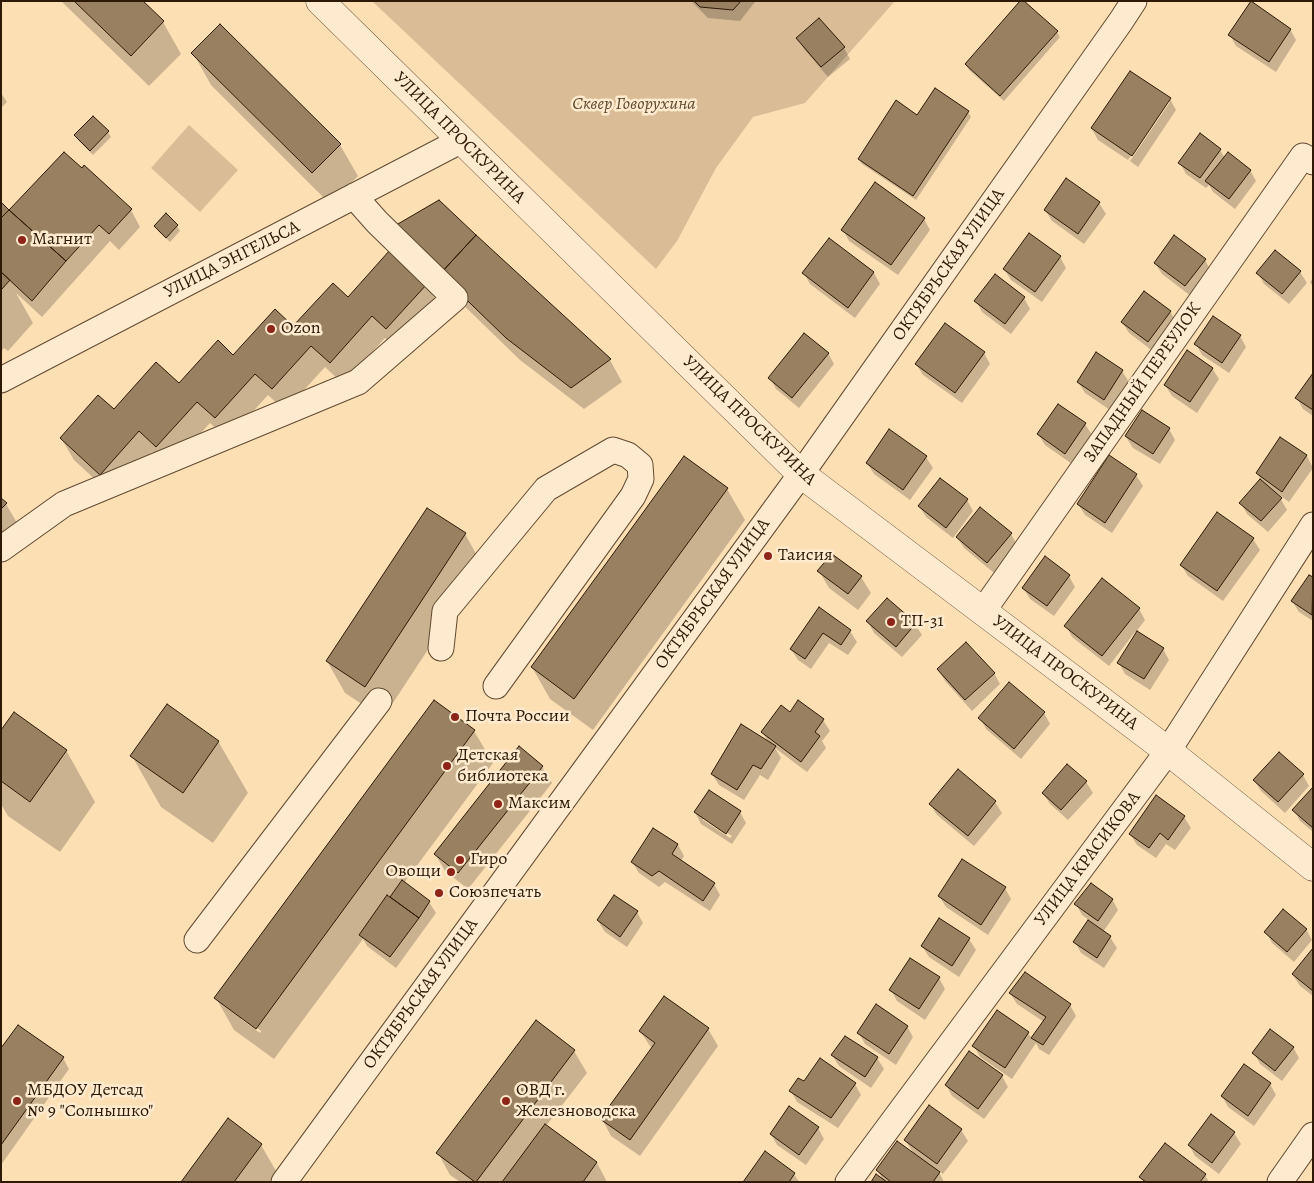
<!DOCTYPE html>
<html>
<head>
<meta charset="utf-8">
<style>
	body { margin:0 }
	#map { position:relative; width:1314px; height:1183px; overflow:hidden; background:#fddfb4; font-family:Alegreya,serif }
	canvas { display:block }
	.frame { position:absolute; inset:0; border:2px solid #2d1906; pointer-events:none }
</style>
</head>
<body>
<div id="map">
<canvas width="1314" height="1183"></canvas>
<div class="frame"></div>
</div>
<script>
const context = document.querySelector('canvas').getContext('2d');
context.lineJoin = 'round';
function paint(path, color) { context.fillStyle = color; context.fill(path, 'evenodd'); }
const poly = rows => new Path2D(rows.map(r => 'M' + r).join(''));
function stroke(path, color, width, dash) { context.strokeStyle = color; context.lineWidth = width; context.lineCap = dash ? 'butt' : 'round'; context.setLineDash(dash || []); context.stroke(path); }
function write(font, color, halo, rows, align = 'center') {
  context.font = font + ' Alegreya,serif'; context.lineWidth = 5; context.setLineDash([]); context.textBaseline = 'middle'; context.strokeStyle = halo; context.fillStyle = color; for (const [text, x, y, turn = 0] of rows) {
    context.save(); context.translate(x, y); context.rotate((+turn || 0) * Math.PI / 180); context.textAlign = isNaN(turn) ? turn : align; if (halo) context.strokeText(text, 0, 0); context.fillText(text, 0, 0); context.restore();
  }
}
const green = poly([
	[372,1,895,1,805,103,753,117,716,168,677,241,656,269],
	[189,125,238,170,200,212,151,168]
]);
const shadow = poly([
	[61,1,141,1,163,22,181,54,149,86],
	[691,1,755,1,755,2,740,21,708,18],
	[1290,29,1296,40,1276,72,1236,46,1230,35],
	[1057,32,1060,37,1004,101,969,70,966,65],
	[798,38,844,48,850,59,828,77,804,49],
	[193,53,340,145,358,176,330,204,211,85],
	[935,90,968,112,971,117,916,200,862,164,859,159,918,116],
	[1,93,7,102,1,108],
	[1170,99,1176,110,1138,167,1130,161,1170,102,1167,102,1128,160,1098,140,1092,129],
	[93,118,108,132,111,137,93,155,79,141,76,136],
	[1220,150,1225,158,1250,170,1256,181,1235,209,1213,192,1209,185,1206,188,1186,174,1180,163],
	[1099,203,1106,214,1084,244,1052,221,1045,210],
	[1,204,9,212,131,210,140,227,119,250,110,241,42,317,16,293,33,323,8,351,4,348,1,352],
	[166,215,177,226,180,231,170,242,158,231,156,226],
	[924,219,930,230,898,275,849,241,843,230],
	[475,236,610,360,622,382,584,409,520,360,454,296],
	[829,240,874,273,880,284,855,318,810,284,804,273],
	[1060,257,1066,268,1042,302,1011,280,1004,269],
	[1205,260,1211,271,1192,297,1162,274,1155,263],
	[1300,272,1307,283,1289,304,1264,284,1258,273],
	[1313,278,1313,287,1310,282],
	[426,284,439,306,399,350,385,338,343,384,325,367,285,411,268,395,228,439,210,423,169,468,152,452,113,496,74,460,61,438,114,411,179,385,233,356,294,328,348,298],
	[1024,298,1030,309,1011,334,982,312,976,301],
	[1170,311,1176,322,1154,352,1129,333,1122,322],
	[1240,336,1246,347,1229,373,1202,355,1196,344],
	[828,353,834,364,799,408,776,389,770,378],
	[984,353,990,364,962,403,923,375,916,364],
	[1212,368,1219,379,1197,413,1172,396,1165,385],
	[1122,371,1129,382,1110,410,1085,393,1078,382],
	[1313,375,1313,416,1303,409,1297,398],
	[1085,424,1092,435,1072,464,1045,445,1038,434],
	[1169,429,1175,440,1160,464,1133,448,1126,437],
	[1281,439,1307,456,1313,468,1289,502,1278,494,1287,510,1268,532,1247,514,1241,503,1261,480,1257,473],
	[926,457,933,468,910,500,874,474,867,463],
	[1109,457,1136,475,1143,486,1112,533,1085,515,1078,504],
	[727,489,745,520,593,730,550,699,532,667],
	[1,499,6,504,24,535,1,559],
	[967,500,973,511,953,538,926,517,919,506],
	[1217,514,1253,539,1260,550,1223,601,1188,576,1181,565],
	[465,534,483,566,383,718,345,693,327,661],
	[1011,534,1017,545,994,573,964,548,957,537],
	[819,571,861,577,871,593,858,610,829,588],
	[1069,576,1075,587,1054,616,1030,599,1023,588],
	[1313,579,1313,621,1299,612,1292,601],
	[887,599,915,624,922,635,902,657,874,633,868,622],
	[819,609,850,631,857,642,848,655,829,643,811,669,798,660,791,649],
	[1139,609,1145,620,1136,632,1163,649,1169,660,1150,690,1125,674,1119,663,1137,633,1135,632,1109,666,1072,637,1066,626],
	[938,670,994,673,1000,684,972,711,945,681],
	[435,702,474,731,493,763,404,883,429,902,436,913,396,968,367,946,363,939,274,1059,234,1030,216,998],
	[241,1016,261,1031,260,1033,241,1019],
	[790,713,823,720,830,731,822,741,826,748,807,772,775,748,781,758,768,780,760,775,744,800,719,785,712,774,769,743,762,732],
	[1044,713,1050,724,1021,759,986,729,980,718],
	[1,732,66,750,95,802,60,852,8,816,1,804],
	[218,741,248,793,213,843,161,807,132,756],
	[1068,765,1086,782,1093,793,1068,820,1050,804,1043,793],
	[542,767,552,783,468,889,445,871,435,854],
	[1303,775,1309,786,1285,813,1261,791,1254,780],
	[1313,789,1313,832,1300,821,1294,810],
	[995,802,1002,813,974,846,937,815,930,804],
	[695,812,740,812,746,823,732,844,701,824],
	[703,817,732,836,730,838,703,820],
	[1184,817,1191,828,1175,850,1166,844,1156,858,1137,845,1130,834],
	[654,829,678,845,684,856,681,861,714,884,720,895,710,911,665,882,659,887,639,873,632,862],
	[1005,888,1011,899,988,935,946,907,939,896],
	[1112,899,1118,910,1103,932,1110,937,1117,948,1104,968,1081,953,1075,942,1089,920,1082,915,1076,904],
	[637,912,643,923,627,947,605,932,598,921],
	[1306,929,1312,940,1294,962,1272,943,1266,932],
	[969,939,976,950,959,977,929,957,922,946],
	[1313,950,1313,996,1300,986,1293,975],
	[939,978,945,989,925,1020,897,1001,891,990],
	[1010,993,1070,1005,1076,1016,1049,1055,1039,1049,1036,1043,1012,1079,980,1057,974,1046,997,1012,1028,1033,1032,1039,1044,1022,1017,1004],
	[907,1026,913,1037,896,1065,865,1044,859,1033],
	[708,1029,718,1046,640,1156,611,1136,602,1119,652,1049,640,1031],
	[1293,1047,1299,1058,1282,1081,1260,1064,1254,1053],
	[1,1051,63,1058,69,1069,1,1165],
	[574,1051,587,1073,546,1126,597,1163,606,1180,605,1182,460,1182,450,1175,438,1153],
	[832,1055,877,1058,884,1069,871,1088,839,1066],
	[1002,1076,1008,1087,984,1119,952,1096,946,1085],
	[804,1083,855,1084,861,1095,838,1128,797,1102,791,1091],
	[1270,1084,1276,1095,1254,1126,1228,1107,1222,1096],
	[929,1107,961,1130,968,1141,943,1174,938,1170,944,1182,872,1182,883,1180,877,1170,914,1154,905,1140],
	[1211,1116,1234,1133,1241,1144,1219,1174,1195,1156,1189,1145],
	[818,1128,824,1139,806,1165,777,1145,771,1134],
	[261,1145,279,1176,275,1182,182,1182],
	[794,1174,799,1182,744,1182],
	[1205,1175,1209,1182,1144,1182,1141,1177]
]);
const building = poly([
	[74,1,143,1,164,21,131,56,74,1],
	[694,1,741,1,733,10,700,7,694,1],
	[1020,1,1024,1,1058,31,1000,96,965,64,1020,1],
	[1251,1,1291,29,1269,62,1228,35,1251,1],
	[819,18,845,47,821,67,796,38,819,18],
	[220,24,341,144,312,173,191,53,220,24],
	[1130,71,1171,98,1132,156,1091,128,1130,71],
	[935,88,969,111,913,196,858,159,896,100,917,115,935,88],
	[93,116,109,131,90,151,74,135,93,116],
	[1200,133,1221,149,1200,178,1178,163,1200,133],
	[64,152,82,168,84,165,132,209,109,234,99,225,66,261,9,210,64,152],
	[1228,152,1251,170,1229,199,1205,181,1228,152],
	[1066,178,1100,202,1078,234,1044,210,1066,178],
	[875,182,925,218,891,265,841,230,875,182],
	[439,200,476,235,440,274,391,228,439,200],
	[1,202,9,210,1,218,1,202],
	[9,210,66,261,32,301,1,272,1,218,9,210],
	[166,213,178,225,166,238,154,226,166,213],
	[1029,233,1061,256,1035,292,1003,269,1029,233],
	[476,235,611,359,571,388,506,338,440,274,476,235],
	[1174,235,1206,259,1185,286,1154,263,1174,235],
	[829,238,874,272,848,308,802,273,829,238],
	[390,250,427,284,386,329,372,316,330,363,311,346,272,389,255,374,215,418,197,402,156,447,139,431,100,475,60,438,98,395,114,409,156,362,179,383,218,340,233,355,275,309,293,326,333,283,348,297,390,250],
	[1275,250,1301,271,1282,294,1256,273,1275,250],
	[1,272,10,280,1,290,1,272],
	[995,274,1025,297,1005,324,974,301,995,274],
	[1144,291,1171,311,1148,342,1121,322,1144,291],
	[1213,316,1241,335,1222,363,1194,344,1213,316],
	[945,323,985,352,955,393,915,364,945,323],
	[804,333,829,353,792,398,768,378,804,333],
	[1187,350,1213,368,1190,402,1164,385,1187,350],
	[1096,352,1123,370,1104,400,1077,382,1096,352],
	[1313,373,1313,410,1295,398,1313,373],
	[1058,404,1086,423,1065,454,1037,434,1058,404],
	[1142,410,1170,428,1153,454,1125,436,1142,410],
	[889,429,927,456,903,490,866,463,889,429],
	[1280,437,1307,455,1282,492,1256,473,1280,437],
	[1109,455,1137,474,1105,523,1077,504,1109,455],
	[684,456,728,488,574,699,531,667,684,456],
	[940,478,968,499,946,528,918,506,940,478],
	[1260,479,1282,498,1261,521,1239,503,1260,479],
	[1,498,7,503,1,509,1,498],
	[980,507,1012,533,987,563,956,537,980,507],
	[427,508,466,533,365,687,326,661,427,508],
	[1217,512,1254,538,1217,591,1180,565,1217,512],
	[832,554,862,576,848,594,817,571,832,554],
	[1045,556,1070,575,1047,606,1022,588,1045,556],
	[1309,575,1313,577,1312,615,1291,601,1309,575],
	[1102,578,1140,608,1102,656,1064,626,1102,578],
	[887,598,916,623,896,647,866,621,887,598],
	[819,607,851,630,841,645,823,633,805,659,790,649,819,607],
	[1137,631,1164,648,1144,679,1117,663,1137,631],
	[966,642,995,673,965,700,937,669,966,642],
	[1009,682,1045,712,1014,749,978,718,1009,682],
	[434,700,475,730,256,1029,214,998,434,700],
	[798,700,824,719,815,732,820,736,801,762,761,732,781,705,790,712,798,700],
	[167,704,219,741,183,793,130,756,167,704],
	[14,712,67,750,30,802,1,781,1,730,14,712],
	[741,724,776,746,761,769,753,765,737,790,711,774,741,724],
	[519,746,543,766,458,873,434,854,519,746],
	[1279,752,1304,774,1278,802,1253,780,1279,752],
	[1067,764,1087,781,1061,810,1042,793,1067,764],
	[958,769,996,801,968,836,929,804,958,769],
	[1313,787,1313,828,1292,810,1313,787],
	[709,790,741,811,726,834,694,812,709,790],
	[1156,795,1185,816,1168,840,1160,833,1149,848,1129,834,1156,795],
	[653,828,678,844,672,854,715,883,703,901,659,871,652,876,631,862,653,828],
	[962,859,1006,887,981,925,938,896,962,859],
	[402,880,430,901,419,918,390,897,402,880],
	[1091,883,1113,899,1098,921,1074,904,1091,883],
	[387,895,419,918,390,957,359,935,387,895],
	[614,895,638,911,620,937,597,920,614,895],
	[1283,909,1307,929,1287,952,1264,932,1283,909],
	[939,918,970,938,952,966,921,946,939,918],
	[1088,920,1111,936,1097,958,1073,942,1088,920],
	[1313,948,1313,991,1292,974,1313,948],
	[910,958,940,977,919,1009,889,990,910,958],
	[1025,972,1071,1004,1043,1045,1031,1038,1046,1017,1009,993,1025,972],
	[664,996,709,1028,630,1140,600,1119,655,1043,639,1031,664,996],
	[876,1004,908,1026,889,1054,857,1033,876,1004],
	[997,1010,1029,1032,1005,1068,972,1046,997,1010],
	[536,1020,575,1050,476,1182,475,1182,436,1153,536,1020],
	[18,1025,64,1057,1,1145,1,1048,18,1025],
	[1270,1029,1294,1047,1275,1071,1252,1053,1270,1029],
	[845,1036,878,1057,865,1077,831,1055,845,1036],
	[969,1051,1003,1075,978,1109,945,1085,969,1051],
	[820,1058,856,1083,831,1118,789,1091,798,1078,804,1081,820,1058],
	[1244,1064,1271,1083,1248,1116,1221,1096,1244,1064],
	[929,1105,962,1129,937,1164,904,1140,929,1105],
	[789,1106,819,1127,799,1155,770,1134,789,1106],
	[1211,1114,1235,1132,1212,1163,1188,1145,1211,1114],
	[228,1118,262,1144,234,1182,181,1182,228,1118],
	[545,1124,597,1162,583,1182,502,1182,545,1124],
	[897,1141,940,1172,933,1182,891,1182,876,1170,897,1141],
	[1165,1143,1206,1174,1200,1182,1146,1182,1139,1177,1165,1143],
	[765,1151,795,1173,789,1182,743,1182,765,1151],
	[876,1174,887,1182,871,1182,876,1174]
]);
const minor = poly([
	[1,380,462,140],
	[1,549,64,504,358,382,455,298,377,222,354,196],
	[983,611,1303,156,1313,162],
	[441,648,445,611,546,489,613,450,628,455,640,465,641,479,633,496,496,686],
	[197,940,379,701],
	[284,1182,801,474,1121,21,1134,1],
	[848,1182,1168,751,1313,525],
	[1280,1182,1313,1135]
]);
const tertiary = poly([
	[320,1,801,474,1168,751,1313,867]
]);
const markers = [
	[22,240,5,"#8f2418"],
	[271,329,5,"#8f2418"],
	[768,556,5,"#8f2418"],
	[891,622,5,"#8f2418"],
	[455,717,5,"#8f2418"],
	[447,766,5,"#8f2418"],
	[498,804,5,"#8f2418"],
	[460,860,5,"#8f2418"],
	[451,872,5,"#8f2418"],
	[439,893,5,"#8f2418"],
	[17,1101,5,"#8f2418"],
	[506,1101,5,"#8f2418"]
];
const parkNames = [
	["Сквер Говорухина",634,105]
];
const streetNames = [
	["УЛИЦА ПРОСКУРИНА",459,138,45],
	["УЛИЦА ЭНГЕЛЬСА",232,260,-27],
	["ОКТЯБРЬСКАЯ УЛИЦА",949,265,-55],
	["ЗАПАДНЫЙ ПЕРЕУЛОК",1143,383,-55],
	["УЛИЦА ПРОСКУРИНА",749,421,44],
	["ОКТЯБРЬСКАЯ УЛИЦА",713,594,-54],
	["УЛИЦА ПРОСКУРИНА",1065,673,37],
	["УЛИЦА КРАСИКОВА",1088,859,-53],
	["ОКТЯБРЬСКАЯ УЛИЦА",421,994,-54]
];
const poiNames = [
	["Магнит",32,240],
	["Ozon",281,329],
	["Таисия",778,556],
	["ТП-31",901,622],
	["Почта России",465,717],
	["Детская",457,756],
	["библиотека",457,777],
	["Максим",508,804],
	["Гиро",470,860],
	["Овощи",441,872,"right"],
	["Союзпечать",449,893],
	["МБДОУ Детсад",27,1091],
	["№ 9 \"Солнышко\"",27,1112],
	["ОВД г.",516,1091],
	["Железноводска",516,1112]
];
paint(green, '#dabd96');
paint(shadow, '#0003');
paint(building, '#998060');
stroke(building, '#2d1906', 1);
stroke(minor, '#614a32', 27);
stroke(tertiary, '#614a32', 29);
stroke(minor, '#feeace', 25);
stroke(tertiary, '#feeace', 28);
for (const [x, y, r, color] of markers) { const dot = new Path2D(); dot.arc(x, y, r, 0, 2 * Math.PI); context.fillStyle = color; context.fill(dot); stroke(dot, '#feeace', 2); }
write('italic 18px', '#614a31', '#feeace', parkNames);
write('18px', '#2d1906', '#feeace', streetNames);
write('18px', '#2d1906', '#feeace', poiNames, 'left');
</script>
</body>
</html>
